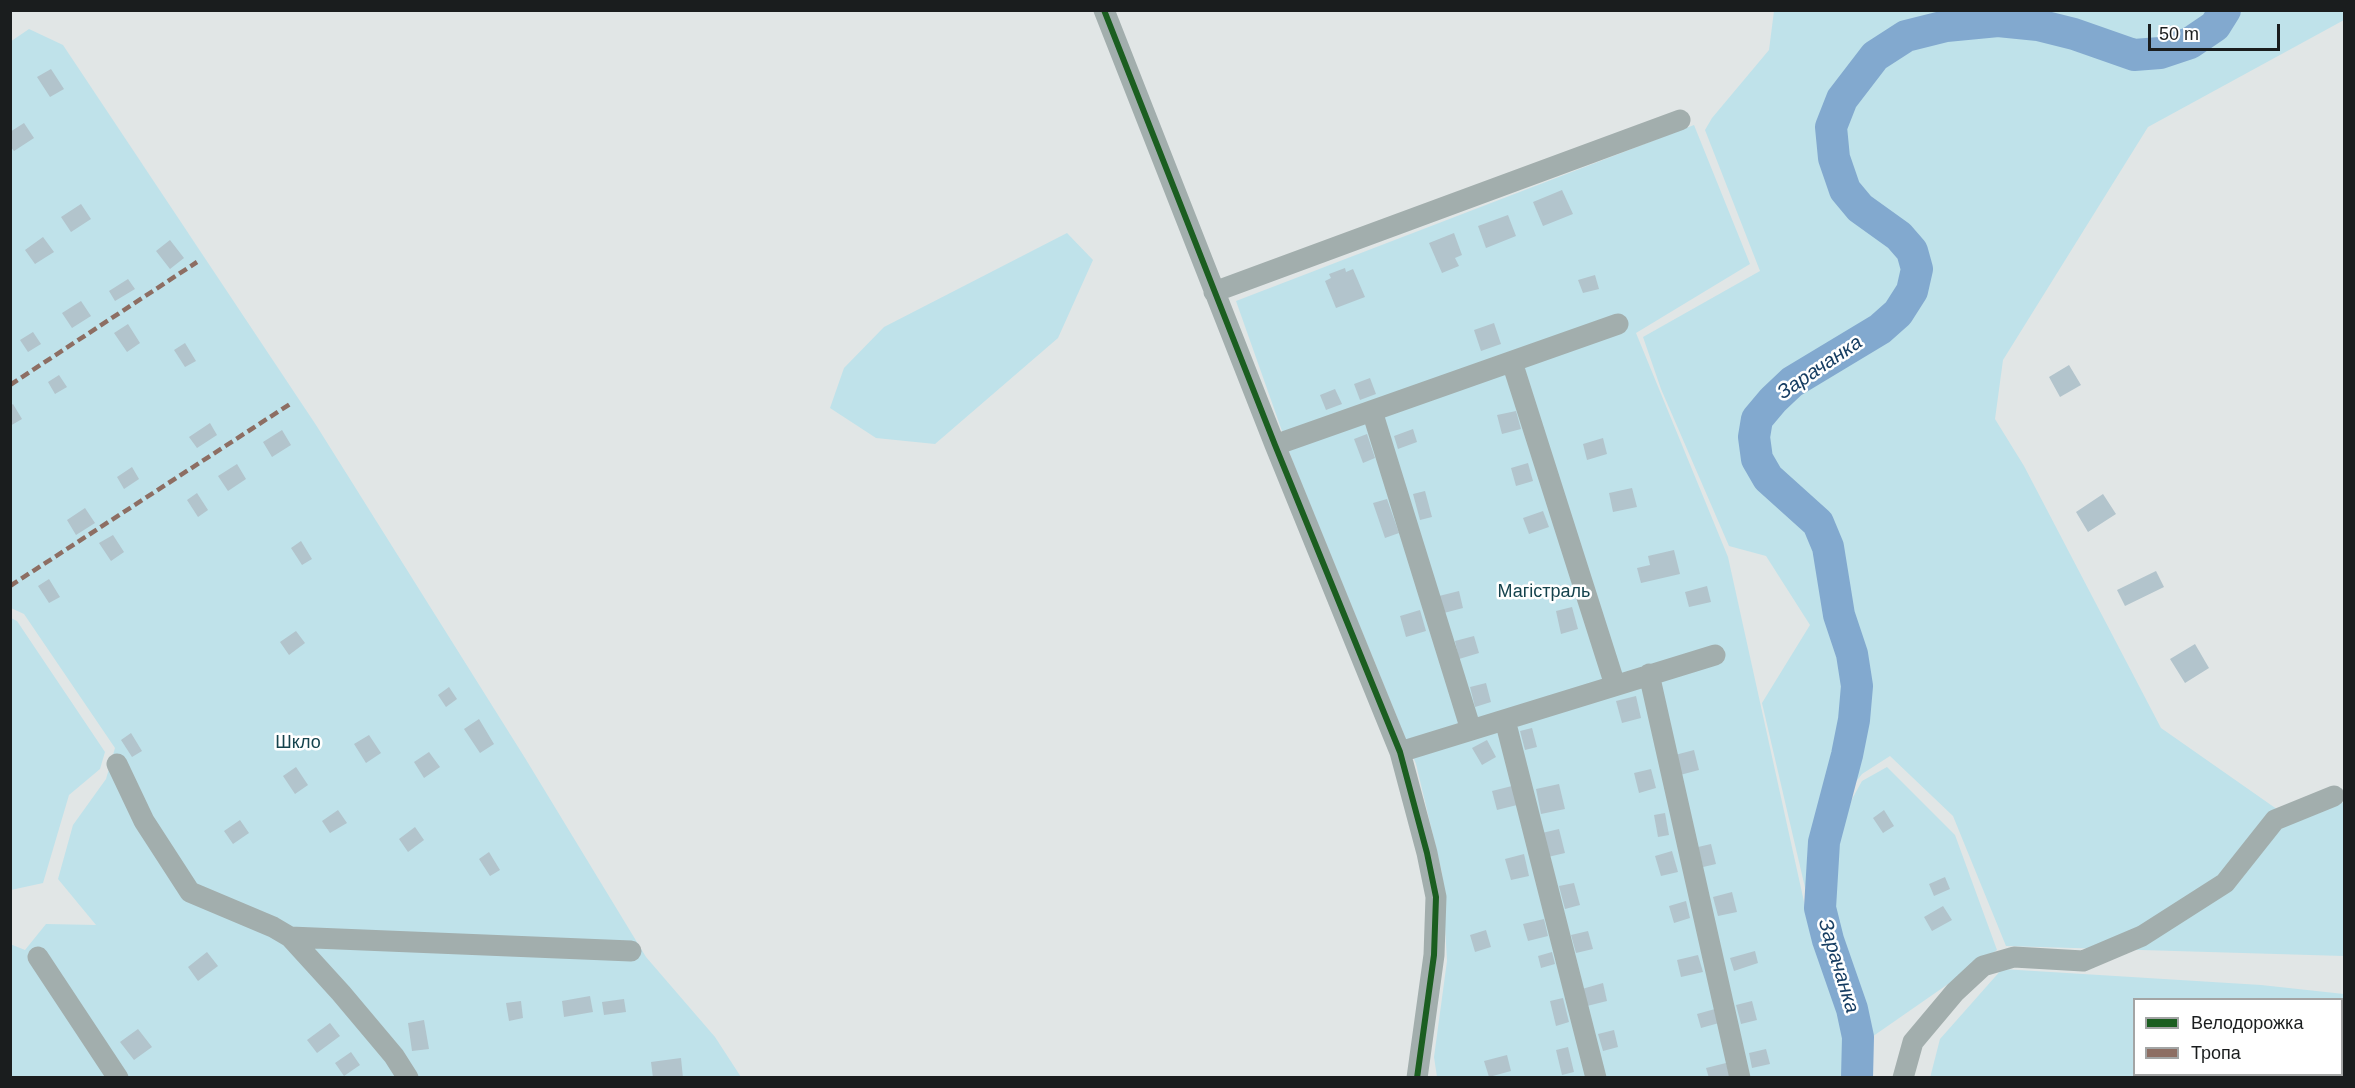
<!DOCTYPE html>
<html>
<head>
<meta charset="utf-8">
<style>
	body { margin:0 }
	#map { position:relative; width:2355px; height:1088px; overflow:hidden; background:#e1e6e6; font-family:Arial,sans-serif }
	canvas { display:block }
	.frame { position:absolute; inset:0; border:12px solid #1a1d1e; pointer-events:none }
	.legend { position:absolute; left:2133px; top:998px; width:210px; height:78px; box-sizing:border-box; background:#fff; border:2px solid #a3a5a5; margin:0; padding:8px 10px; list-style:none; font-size:18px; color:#1a1d1e }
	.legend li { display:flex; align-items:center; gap:12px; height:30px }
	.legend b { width:30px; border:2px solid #a3a5a5 }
	.scale { position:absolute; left:2148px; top:24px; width:132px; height:27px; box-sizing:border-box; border:3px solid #1a1d1e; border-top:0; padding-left:8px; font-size:18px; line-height:21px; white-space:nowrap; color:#1a1d1e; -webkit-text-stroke:4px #fff; paint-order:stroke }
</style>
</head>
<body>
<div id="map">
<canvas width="2355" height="1088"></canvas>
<div class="frame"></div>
<ul class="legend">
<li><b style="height:8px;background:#1b5e20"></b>Велодорожка</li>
<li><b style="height:8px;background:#8d6e63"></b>Тропа</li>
</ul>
<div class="scale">50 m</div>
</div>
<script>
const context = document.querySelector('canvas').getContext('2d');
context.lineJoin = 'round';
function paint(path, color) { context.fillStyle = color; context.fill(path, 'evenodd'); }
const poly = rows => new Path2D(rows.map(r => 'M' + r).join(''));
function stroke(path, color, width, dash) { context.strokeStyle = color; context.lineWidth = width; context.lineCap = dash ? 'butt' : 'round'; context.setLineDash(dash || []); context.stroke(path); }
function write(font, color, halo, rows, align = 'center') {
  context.font = font + ' Arial,sans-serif'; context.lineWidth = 5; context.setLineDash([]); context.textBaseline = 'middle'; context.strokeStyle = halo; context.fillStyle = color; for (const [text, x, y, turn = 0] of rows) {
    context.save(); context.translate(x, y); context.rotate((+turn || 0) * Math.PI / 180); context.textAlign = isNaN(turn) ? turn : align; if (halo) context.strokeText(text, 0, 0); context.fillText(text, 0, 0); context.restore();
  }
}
const green = poly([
	[1774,11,2344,11,2344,20,2148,127,2003,360,1995,419,2024,466,2161,728,2291,819,2344,802,2344,956,2006,946,1953,816,1890,756,1862,774,1847,793,1828,856,1826,909,1813,922,1762,703,1810,625,1766,556,1729,546,1661,389,1643,337,1760,271,1705,130,1712,118,1769,50],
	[29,29,63,45,316,425,525,758,646,957,715,1037,741,1077,11,1077,10,944,25,950,46,924,96,925,58,879,73,825,106,779,115,748,24,614,11,608,10,42],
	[1694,125,1750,264,1636,333,1728,557,1810,929,1829,911,1833,855,1852,799,1862,781,1887,767,1955,835,1997,950,1869,1039,1866,1077,1437,1077,1434,1057,1447,961,1442,873,1416,764,1294,465,1236,301],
	[1067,233,1093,260,1058,338,935,444,876,438,830,408,844,368,884,327],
	[11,618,17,621,105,752,100,769,69,795,43,883,11,890],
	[2002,969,2261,985,2344,994,2344,1077,1930,1078,1940,1039],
	[2134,1000,2342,1000,2342,1074,2134,1074]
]);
const river = poly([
	[1857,1078,1858,1037,1852,1009,1828,940,1820,908,1824,842,1847,755,1854,720,1857,686,1852,654,1839,615,1828,547,1818,523,1768,478,1757,459,1754,437,1757,419,1773,400,1792,382,1880,329,1898,313,1912,291,1917,269,1912,251,1899,236,1860,208,1845,190,1834,158,1831,127,1842,99,1875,56,1906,36,1946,26,1998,21,2038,25,2074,34,2134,55,2160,53,2190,43,2215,26,2225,10]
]);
const building = poly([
	[51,69,64,89,50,97,37,77],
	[24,123,34,138,14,151,10,146,10,132],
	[1562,190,1573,214,1543,226,1533,202],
	[81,204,91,219,71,232,61,217],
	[1508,215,1516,236,1486,248,1478,226],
	[1454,233,1462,255,1455,258,1459,266,1442,273,1429,243],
	[43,237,54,252,35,264,25,250],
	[170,240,184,258,170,269,156,251],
	[1345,268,1346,272,1353,269,1365,297,1336,308,1325,281,1331,278,1329,274],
	[1595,275,1599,289,1583,293,1578,280],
	[128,279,135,289,115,301,109,291],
	[81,301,91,316,72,328,62,313],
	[1494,323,1501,344,1481,351,1474,330],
	[128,324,140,343,127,352,114,333],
	[33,332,41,344,28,352,20,340],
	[185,343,196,361,185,367,174,350],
	[2069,365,2081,385,2060,397,2049,377],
	[59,375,67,387,55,394,48,382],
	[1370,378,1376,394,1360,400,1354,384],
	[1335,389,1342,404,1326,410,1320,395],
	[13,404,22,419,10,426,10,406],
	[1516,411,1521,429,1502,434,1497,415],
	[210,423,217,435,197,448,189,437],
	[1413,429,1417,442,1398,449,1394,436],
	[282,430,291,445,272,457,263,442],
	[1367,434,1375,458,1363,463,1354,439],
	[1603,438,1607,454,1587,460,1583,444],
	[1528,463,1533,481,1516,486,1511,468],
	[237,464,246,479,228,491,218,476],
	[132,467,139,479,124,489,117,477],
	[1632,488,1637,507,1613,512,1609,493],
	[1425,491,1432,517,1420,520,1413,494],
	[197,493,208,510,198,517,187,500],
	[2103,494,2116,514,2088,532,2076,512],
	[1387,499,1399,533,1385,538,1373,503],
	[85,508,95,523,76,535,67,520],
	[1543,511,1549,527,1529,534,1523,518],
	[113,535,124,552,111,561,99,543],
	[301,541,312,559,302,565,291,548],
	[1674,550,1680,574,1641,583,1637,568,1650,565,1648,556],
	[2156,571,2164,587,2125,606,2117,590],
	[49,579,60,597,49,603,38,586],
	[1707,586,1711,602,1689,607,1685,592],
	[1459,591,1463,608,1444,613,1439,596],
	[1572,607,1578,629,1561,634,1556,611],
	[1420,610,1426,631,1406,637,1400,616],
	[296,631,305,643,289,655,280,642],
	[1474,636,1479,653,1459,659,1455,641],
	[2195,644,2209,668,2185,683,2170,659],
	[1486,683,1491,702,1475,707,1470,687],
	[449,687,457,699,446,707,438,695],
	[1636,696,1641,718,1622,723,1616,701],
	[479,719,494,744,480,753,464,729],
	[1532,728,1537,747,1525,750,1520,731],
	[131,733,142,751,132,757,121,740],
	[369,735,381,753,366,763,354,744],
	[1487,740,1496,757,1482,765,1472,748],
	[1694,750,1699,770,1680,775,1675,755],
	[429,752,440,767,424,778,414,762],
	[296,767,308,785,295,794,283,776],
	[1651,769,1656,788,1639,793,1634,773],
	[1559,784,1565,809,1541,814,1536,789],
	[1512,786,1517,805,1497,810,1492,791],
	[338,810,347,823,330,833,322,821],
	[1884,810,1894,826,1883,833,1873,818],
	[1665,813,1669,835,1658,837,1654,815],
	[240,820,249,833,233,844,224,831],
	[415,827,424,840,408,852,399,839],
	[1559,829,1565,853,1548,857,1542,833],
	[1711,844,1716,864,1703,867,1698,847],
	[1672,851,1678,872,1661,876,1655,856],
	[489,852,500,870,490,876,479,859],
	[1524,854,1529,876,1511,880,1505,859],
	[1945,877,1950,889,1934,896,1929,884],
	[1574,883,1580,905,1565,909,1559,886],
	[1732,892,1737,912,1718,916,1713,897],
	[1686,901,1690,918,1674,923,1669,906],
	[1943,906,1952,920,1932,931,1924,917],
	[1544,919,1548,936,1528,941,1523,924],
	[1486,930,1491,947,1475,952,1470,935],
	[1588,931,1593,949,1576,953,1571,935],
	[1755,951,1758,963,1734,971,1730,958],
	[207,952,218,966,198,981,188,967],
	[1552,952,1555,964,1541,968,1538,956],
	[1698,955,1703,972,1681,977,1677,960],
	[1603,983,1607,1001,1587,1006,1582,989],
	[590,996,593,1012,564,1017,562,1001],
	[1563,998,1569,1022,1556,1026,1550,1001],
	[624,999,626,1012,604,1015,602,1002],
	[521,1001,523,1018,509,1021,506,1003],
	[1752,1001,1757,1020,1741,1024,1736,1005],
	[1715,1009,1719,1023,1701,1028,1697,1014],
	[424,1020,429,1049,412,1051,408,1023],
	[330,1023,340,1036,317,1053,307,1040],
	[138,1029,152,1047,134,1060,120,1042],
	[1614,1030,1618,1047,1603,1051,1598,1034],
	[1568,1047,1574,1072,1562,1075,1556,1050],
	[1766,1049,1770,1064,1752,1068,1749,1053],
	[351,1052,360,1065,344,1076,335,1063],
	[1507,1055,1511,1071,1489,1077,1484,1061],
	[681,1058,683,1078,653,1078,651,1062],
	[1726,1063,1730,1078,1709,1078,1706,1068]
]);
const minor = poly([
	[1104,10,1275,445,1400,752,1427,853,1436,897,1434,955,1417,1078],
	[1214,292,1680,120],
	[1512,362,1615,685],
	[1372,411,1471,730],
	[1275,445,1618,324],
	[1649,674,1740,1078],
	[1505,720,1596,1078],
	[1400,752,1715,655],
	[117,764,144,821,190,892,273,927,290,937,631,951],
	[290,937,341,993,394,1056,408,1078],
	[38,957,118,1078],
	[1903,1078,1913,1042,1955,992,1983,966,2014,957,2083,961,2142,936,2225,883,2275,820,2334,796]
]);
const quiet = poly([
	[10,385,197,262],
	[10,586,290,404]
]);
const cycleway = poly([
	[1104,10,1275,445,1400,752,1427,853,1436,897,1434,955,1417,1078]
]);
const parkNames = [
	["Магістраль",1544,592],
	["Шкло",298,743]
];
const waterNames = [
	["Зарачанка",1820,368,-34],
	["Зарачанка",1838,966,73]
];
paint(green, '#bfe2ea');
stroke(river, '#82a9cf', 32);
paint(building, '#b2c4cc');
stroke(minor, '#a2aead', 21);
stroke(quiet, '#8d6e63', 4.5, [9, 4.5]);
stroke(cycleway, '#1b5e20', 6);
write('18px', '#15434d', '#fff', parkNames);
write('italic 20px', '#163d62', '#fff', waterNames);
</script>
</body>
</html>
